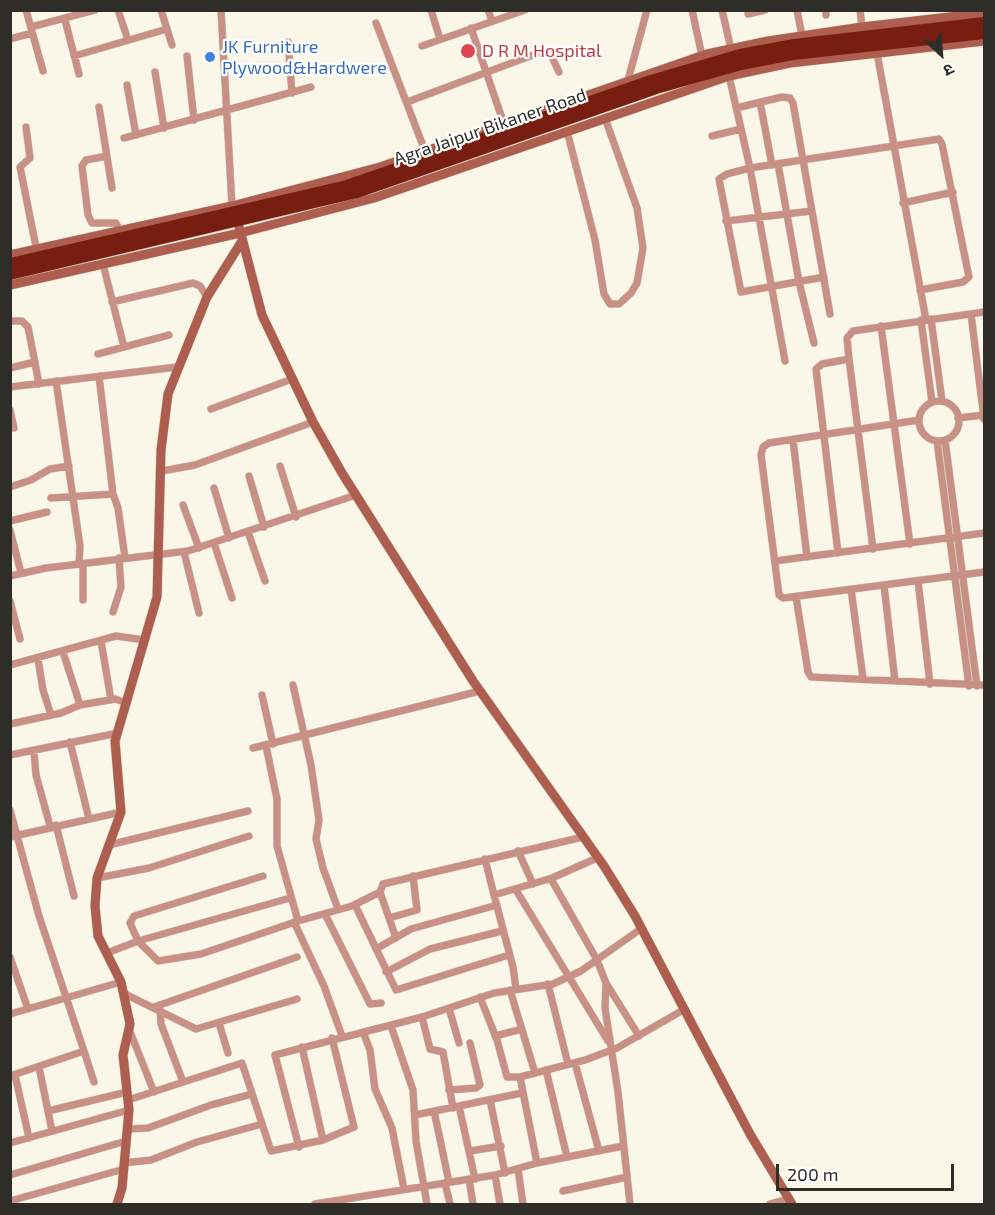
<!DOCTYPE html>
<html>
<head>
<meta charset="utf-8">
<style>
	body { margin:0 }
	#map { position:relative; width:995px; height:1215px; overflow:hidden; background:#fbf7e8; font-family:"Exo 2","Noto Sans Devanagari",sans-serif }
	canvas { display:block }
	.frame { position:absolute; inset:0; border:12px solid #2e2d27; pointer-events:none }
	.north { position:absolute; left:911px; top:24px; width:60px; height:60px; -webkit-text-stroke:4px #fff; paint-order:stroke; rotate:154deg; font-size:16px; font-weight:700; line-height:24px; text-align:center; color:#2e2d27 }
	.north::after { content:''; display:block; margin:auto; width:21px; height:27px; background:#2e2d27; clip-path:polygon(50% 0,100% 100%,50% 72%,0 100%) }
	.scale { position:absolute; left:776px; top:1164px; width:178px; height:27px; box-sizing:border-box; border:3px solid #2e2d27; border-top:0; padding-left:8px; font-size:18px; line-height:21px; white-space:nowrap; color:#2e2d27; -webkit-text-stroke:4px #fff; paint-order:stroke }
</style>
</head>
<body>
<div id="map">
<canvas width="995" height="1215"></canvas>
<div class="frame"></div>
<div class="north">उ</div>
<div class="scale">200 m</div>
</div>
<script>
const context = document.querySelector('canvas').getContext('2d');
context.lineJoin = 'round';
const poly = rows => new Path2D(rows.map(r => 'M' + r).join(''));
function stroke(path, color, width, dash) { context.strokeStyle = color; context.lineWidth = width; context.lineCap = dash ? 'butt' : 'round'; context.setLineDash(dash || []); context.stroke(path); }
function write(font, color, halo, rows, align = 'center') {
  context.font = font + ' "Exo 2",sans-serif'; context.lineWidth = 4.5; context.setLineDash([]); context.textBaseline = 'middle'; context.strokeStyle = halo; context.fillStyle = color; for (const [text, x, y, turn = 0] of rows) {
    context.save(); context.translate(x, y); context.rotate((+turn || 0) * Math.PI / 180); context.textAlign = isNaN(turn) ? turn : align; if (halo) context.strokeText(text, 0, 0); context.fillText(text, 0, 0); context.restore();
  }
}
const street = poly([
	[26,10,43,71],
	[118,10,128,40],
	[161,10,172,45],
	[221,10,232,206],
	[431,10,440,39],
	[488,10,492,21],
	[692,10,702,56],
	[722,10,731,49],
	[797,10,802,36],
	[826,10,826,15],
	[860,10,862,27],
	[748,14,765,10],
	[65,20,79,74],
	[376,23,425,151],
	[31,27,95,10],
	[471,28,504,124],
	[10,39,32,33],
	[288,42,292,93],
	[422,46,525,10],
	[877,53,926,320],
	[74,56,167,29],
	[187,56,194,120],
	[155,72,164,128],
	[729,76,750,168,785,361],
	[628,80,647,10],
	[127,85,136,135],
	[407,102,541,52,550,53,559,72],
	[760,102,772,165],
	[99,107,112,188],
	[736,108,782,97,790,98,793,103,830,314],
	[26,127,30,158,20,167,37,252],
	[567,131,595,240,604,294,610,304,619,304,631,293,637,283,643,248,637,208,605,118],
	[712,136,741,129],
	[124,138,311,87],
	[107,156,86,160,82,166,88,215,92,223,116,223,120,231],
	[778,164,799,282,814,343],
	[903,203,953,192],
	[726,221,812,211],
	[103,264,124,347],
	[824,277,741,292,719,179,727,174,750,168,939,139,942,144,969,277,963,282,920,290],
	[112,302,193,283,200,286,207,297],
	[971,314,984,419],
	[931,319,942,401],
	[921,320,932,402],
	[10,321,22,321,28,327,39,384],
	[881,326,910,544],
	[98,354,169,335],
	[849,359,873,549],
	[10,368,35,362],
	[99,376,113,494],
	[56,381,80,546,79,564],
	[10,387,177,367],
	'919 421a20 20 0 1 1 40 0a20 20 0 1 1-40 0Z',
	[211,409,292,379],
	[10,410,14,428],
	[958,418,984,415],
	[919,420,769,443,763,447,761,455,779,595,783,598,984,572],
	[793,440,807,557],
	[945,440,977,686],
	[937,441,969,686],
	[280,466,296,517],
	[162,471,195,465,313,422],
	[249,476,264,527],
	[10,487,31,480,50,469,69,466],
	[214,488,229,538],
	[51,498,113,494,118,508,125,558],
	[183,505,199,548],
	[10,521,47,512],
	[10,530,21,573],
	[248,532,265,581],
	[214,543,232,598],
	[184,552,199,613],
	[838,553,816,369,822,364,849,359,847,338,853,331,984,312],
	[775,561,984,533],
	[83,564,83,600],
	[10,576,46,568,188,551,356,495],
	[918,581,930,684],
	[884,585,895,681],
	[851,589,863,678],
	[796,597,808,672,811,677,984,685],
	[10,601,20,639],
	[113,612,121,587,119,558],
	[101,641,111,700],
	[38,659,43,690,51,715],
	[10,665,116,636,145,640],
	[293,685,311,765,319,820,316,839,323,868,338,909],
	[262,695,273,744],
	[80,705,115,699,127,703],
	[10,724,61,713,80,705,63,652],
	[70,742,89,819],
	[266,746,277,799,277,846,298,921],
	[253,748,480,691],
	[34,751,36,775,50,826],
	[10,755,118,733],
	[10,810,39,916,84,1051,10,1076],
	[56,825,74,896],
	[10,837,121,812],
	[109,845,248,811],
	[518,851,533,884],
	[485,859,494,895],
	[263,876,134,916,130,923,138,941,290,898],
	[97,878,149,868,249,836],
	[551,879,597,960,606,983,605,1008,618,1092,630,1204],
	[516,890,608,1041],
	[380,892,396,938],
	[355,905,396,990,509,955],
	[325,914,370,1004,381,1003],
	[389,918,417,910,413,876],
	[294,922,324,986,342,1036],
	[376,949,411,929,497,905],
	[107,953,138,941,158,961,201,954,298,921,352,906,380,892,383,884,583,837],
	[10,957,28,1009],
	[386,972,430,949,502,931],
	[606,983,639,1036],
	[548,984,568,1064],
	[516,989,513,967,494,895,552,878,597,858],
	[510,990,535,1073],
	[125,994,196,1029,297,999],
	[480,997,497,1040,507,1077,520,1077],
	[154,1007,297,957],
	[449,1008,459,1043],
	[160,1010,161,1024,183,1082],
	[10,1014,121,982],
	[422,1017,430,1049,443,1052,453,1108],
	[219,1023,228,1053],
	[391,1026,413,1090,416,1141,427,1204],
	[129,1029,154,1092],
	[363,1032,370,1050,375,1089,392,1128,404,1189],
	[495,1036,522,1029],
	[302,1047,323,1140],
	[84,1051,94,1082],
	[575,1063,599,1151],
	[39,1067,52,1131],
	[546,1070,567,1157],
	[15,1075,29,1138],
	[449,1090,476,1088,480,1085,470,1043],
	[128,1100,242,1063,271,1151,323,1140,354,1127,332,1038],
	[490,1100,505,1173],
	[459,1106,475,1179],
	[48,1111,127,1092],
	[434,1111,449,1182],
	[415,1115,522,1093],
	[128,1129,148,1128,211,1105,252,1094],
	[10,1143,129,1110],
	[299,1147,275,1055,422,1017,494,993,553,984,581,971,642,928],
	[470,1151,501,1146],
	[124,1163,151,1160,197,1142,262,1124],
	[537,1163,623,1146],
	[518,1169,523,1204],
	[10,1175,126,1141],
	[469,1179,473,1204],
	[445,1183,450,1204],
	[563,1191,627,1177],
	[10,1201,124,1169],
	[315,1204,495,1175],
	[500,1204,495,1175,537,1163,520,1077,585,1060,617,1048,685,1009],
	[770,1204,789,1199]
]);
const secondary = poly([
	[236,215,262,315,313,422,342,473,473,681,604,866,635,916,750,1134,792,1204],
	[10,255,232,206,380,167,707,54,768,41,862,27,984,13],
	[10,285,240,233,374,198,729,76,790,63,984,41],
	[117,1204,122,1188,129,1110,123,1055,130,1024,121,982,98,936,95,906,97,878,121,812,115,741,157,597,161,450,168,394,207,297,242,241]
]);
const highway = poly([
	[10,264,347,186,651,81,740,55,794,45,984,23],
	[10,274,357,192,656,88,741,64,793,54,984,33]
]);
const markers = [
	[468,51,8,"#e0444e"],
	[210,57,6,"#3f7fe0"]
];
const shopNames = [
	["JK Furniture",222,47],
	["Plywood&Hardwere",222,68]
];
const healthNames = [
	["D R M Hospital",482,51]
];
const streetNames = [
	["Agra Jaipur Bikaner Road",490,127,-19]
];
stroke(street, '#d6d3c5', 8);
stroke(secondary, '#d6d3c5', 10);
stroke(highway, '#d6d3c5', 14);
stroke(street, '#c99185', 7);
stroke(secondary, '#ae5e4f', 9);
stroke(highway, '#781e10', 12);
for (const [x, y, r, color] of markers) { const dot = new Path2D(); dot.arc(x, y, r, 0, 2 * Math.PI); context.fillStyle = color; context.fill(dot); stroke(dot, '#fff', 2); }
write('18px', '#366cbe', '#fff', shopNames, 'left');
write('18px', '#be3a42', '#fff', healthNames, 'left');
write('18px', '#2e2d27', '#fff', streetNames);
</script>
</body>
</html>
